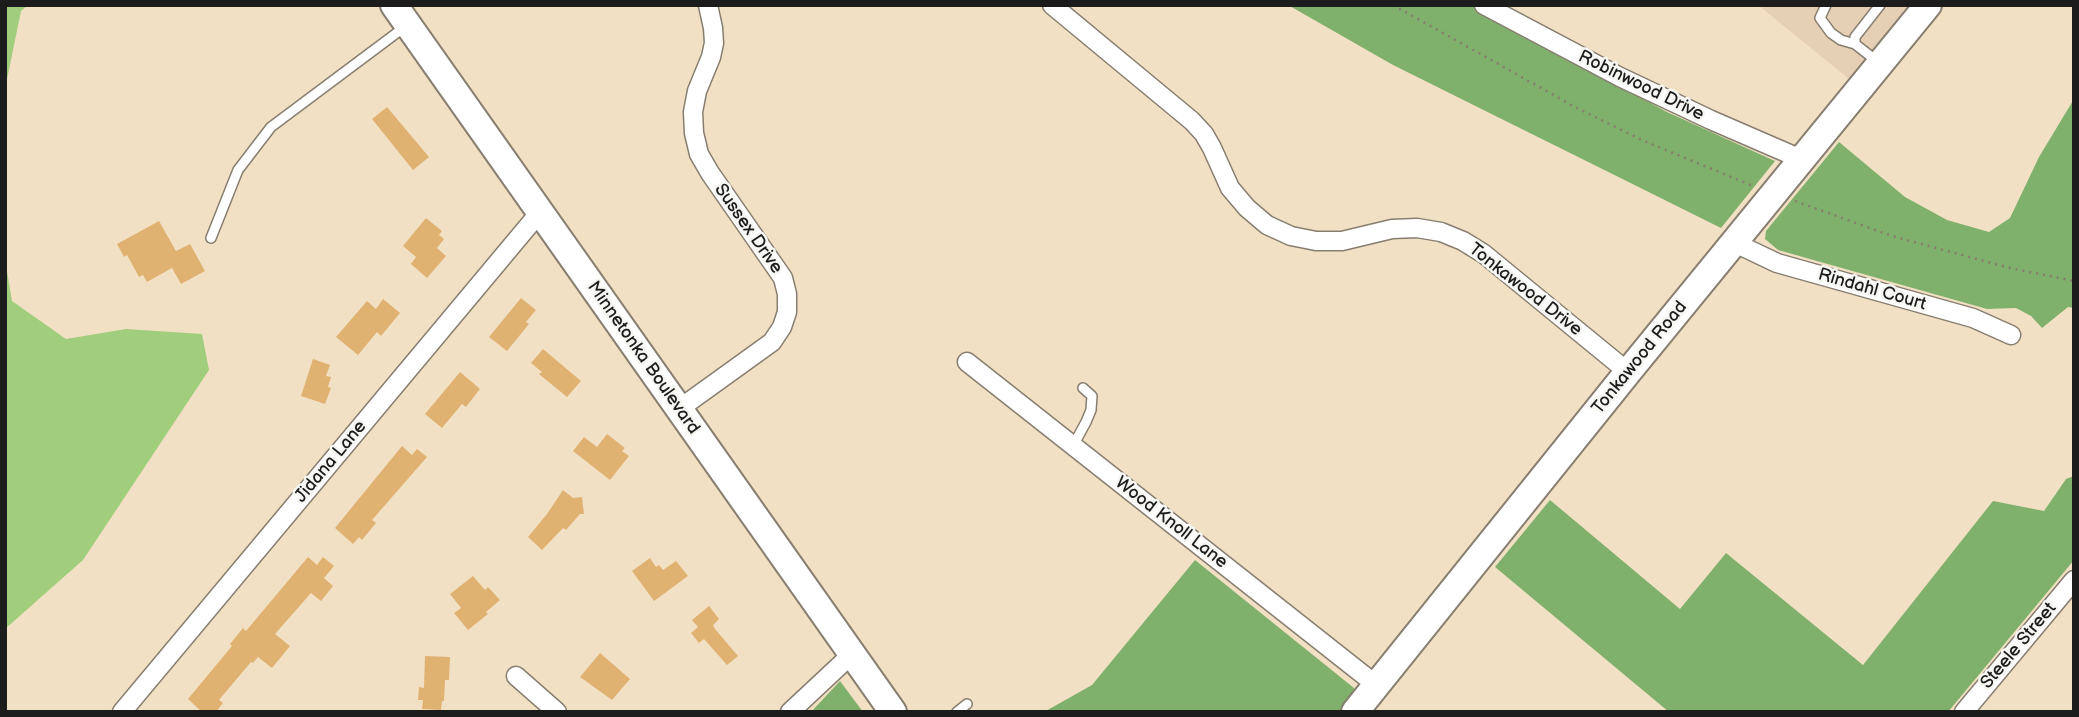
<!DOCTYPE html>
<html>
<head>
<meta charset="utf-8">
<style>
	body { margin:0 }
	#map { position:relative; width:2079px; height:717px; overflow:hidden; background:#f2e0c4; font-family:"Balsamiq Sans",sans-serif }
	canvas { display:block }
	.frame { position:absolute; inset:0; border:7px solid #1c1c1c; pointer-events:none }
</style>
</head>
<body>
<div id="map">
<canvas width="2079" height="717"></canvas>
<div class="frame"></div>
</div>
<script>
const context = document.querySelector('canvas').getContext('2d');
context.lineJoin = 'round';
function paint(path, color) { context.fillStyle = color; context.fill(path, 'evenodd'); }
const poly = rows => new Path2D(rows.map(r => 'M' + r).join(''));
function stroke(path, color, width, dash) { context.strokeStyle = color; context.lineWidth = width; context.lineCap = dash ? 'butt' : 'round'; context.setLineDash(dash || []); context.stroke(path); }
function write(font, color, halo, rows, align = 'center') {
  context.font = font + ' "Balsamiq Sans",sans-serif'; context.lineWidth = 5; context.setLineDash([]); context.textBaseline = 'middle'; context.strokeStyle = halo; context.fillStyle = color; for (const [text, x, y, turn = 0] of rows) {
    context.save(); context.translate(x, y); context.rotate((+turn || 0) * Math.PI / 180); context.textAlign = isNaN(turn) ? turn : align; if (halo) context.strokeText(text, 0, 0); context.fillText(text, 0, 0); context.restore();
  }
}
const built = poly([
	[1758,5,1909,5,1849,79]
]);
const green = poly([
	[5,5,28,5,21,11,5,89],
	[5,259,12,301,66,339,126,329,202,334,209,370,83,560,5,629]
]);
const forest = poly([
	[1288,5,1472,5,1667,112,1775,161,1721,228,1393,65],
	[2074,99,2074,308,2068,307,2042,328,2031,316,2016,308,1987,309,1778,250,1765,239,1766,231,1839,142,1905,197,1947,220,1989,232,2010,218,2039,157],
	[2074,476,2074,560,1948,712,1669,712,1495,567,1550,500,1680,609,1726,553,1863,665,1993,501,2044,511,2066,479],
	[1195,560,1354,688,1354,696,1342,712,1044,712,1092,685],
	[840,681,863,712,811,712]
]);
const building = poly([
	[387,107,429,157,413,170,372,119],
	[426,218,442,231,439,235,444,239,437,248,446,256,427,278,411,264,416,257,403,246],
	[159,221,176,251,190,244,205,271,181,284,172,268,147,282,143,275,139,277,127,255,124,257,117,244],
	[521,298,536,310,526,322,529,324,507,351,489,337],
	[383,299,400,313,381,336,377,332,358,355,336,337,367,301,376,309],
	[543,349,581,381,567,397,539,374,542,372,531,363],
	[313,359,330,365,326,376,331,377,328,387,331,388,325,404,301,396],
	[460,372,480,389,466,407,462,404,442,428,425,414],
	[607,434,625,448,622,451,629,456,610,480,573,451,584,437,597,447],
	[402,446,412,455,417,449,427,457,372,520,376,523,362,540,359,537,353,544,335,528],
	[563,490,573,498,582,497,584,514,580,514,566,530,563,528,542,550,528,537,547,514],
	[308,557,317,565,323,557,334,566,324,578,333,586,321,601,311,593,275,634,290,646,272,668,258,657,253,663,251,662,219,700,223,703,216,712,202,712,188,699,232,646,230,644,243,628,246,631],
	[650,558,656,567,659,565,663,570,676,561,688,576,654,601,632,571],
	[473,576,485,590,488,587,500,600,486,612,488,614,468,630,454,613,461,608,450,594],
	[709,606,719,619,713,625,715,629,738,656,727,665,704,639,699,643,691,633,698,627,692,620],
	[600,653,630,679,612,700,580,677],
	[425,656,450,657,449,680,445,680,444,701,442,701,441,710,422,709,423,700,418,700,419,687,424,688]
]);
const path = poly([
	[1393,5,1575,107,1644,141,1753,186],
	[1795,201,1892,236,2010,268,2074,281]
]);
const lane = poly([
	[1826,5,1820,18,1831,33,1841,40,1855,44,1878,62],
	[1855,44,1855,37,1880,5],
	[211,238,238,170,271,127,406,26],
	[1073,446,1086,422,1091,410,1092,396,1083,388],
	[957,712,967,704]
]);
const street = poly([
	[1052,5,1192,121,1204,134,1212,148,1230,188,1247,208,1267,225,1291,236,1316,241,1342,241,1392,229,1417,228,1441,232,1463,241,1484,254,1628,372],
	[1484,5,1620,77,1711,120,1801,159],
	[1735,243,1777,263,1973,318,2011,335],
	[967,362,1375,684],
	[679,409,772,342,782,327,787,312,787,294,783,278,710,173,699,154,694,133,693,112,697,91,711,57,714,43,713,28,708,5],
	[516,676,557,712],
	[122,712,540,212],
	[790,712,852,654],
	[1964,712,2074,580]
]);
const secondary = poly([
	[394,5,893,712],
	[1355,712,1628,372,1928,5]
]);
const streetNames = [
	["Robinwood Drive",1641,86,26],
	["Sussex Drive",748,229,55],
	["Tonkawood Drive",1525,290,38],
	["Rindahl Court",1872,290,16],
	["Minnetonka Boulevard",643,358,55],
	["Tonkawood Road",1640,358,-51],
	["Jidana Lane",331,462,-50],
	["Wood Knoll Lane",1171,523,38],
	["Steele Street",2019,646,-50]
];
paint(built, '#e6d0b5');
paint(green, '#a1ce7c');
paint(forest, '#80b16c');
paint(building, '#e0b272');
stroke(lane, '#877e70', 12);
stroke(street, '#877e70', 21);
stroke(secondary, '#877e70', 30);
stroke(path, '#877e70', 2.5, [2, 5]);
stroke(lane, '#fff', 9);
stroke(street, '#fff', 18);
stroke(secondary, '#fff', 26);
write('18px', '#1c1c1c', '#f6f6f2', streetNames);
</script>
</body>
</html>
